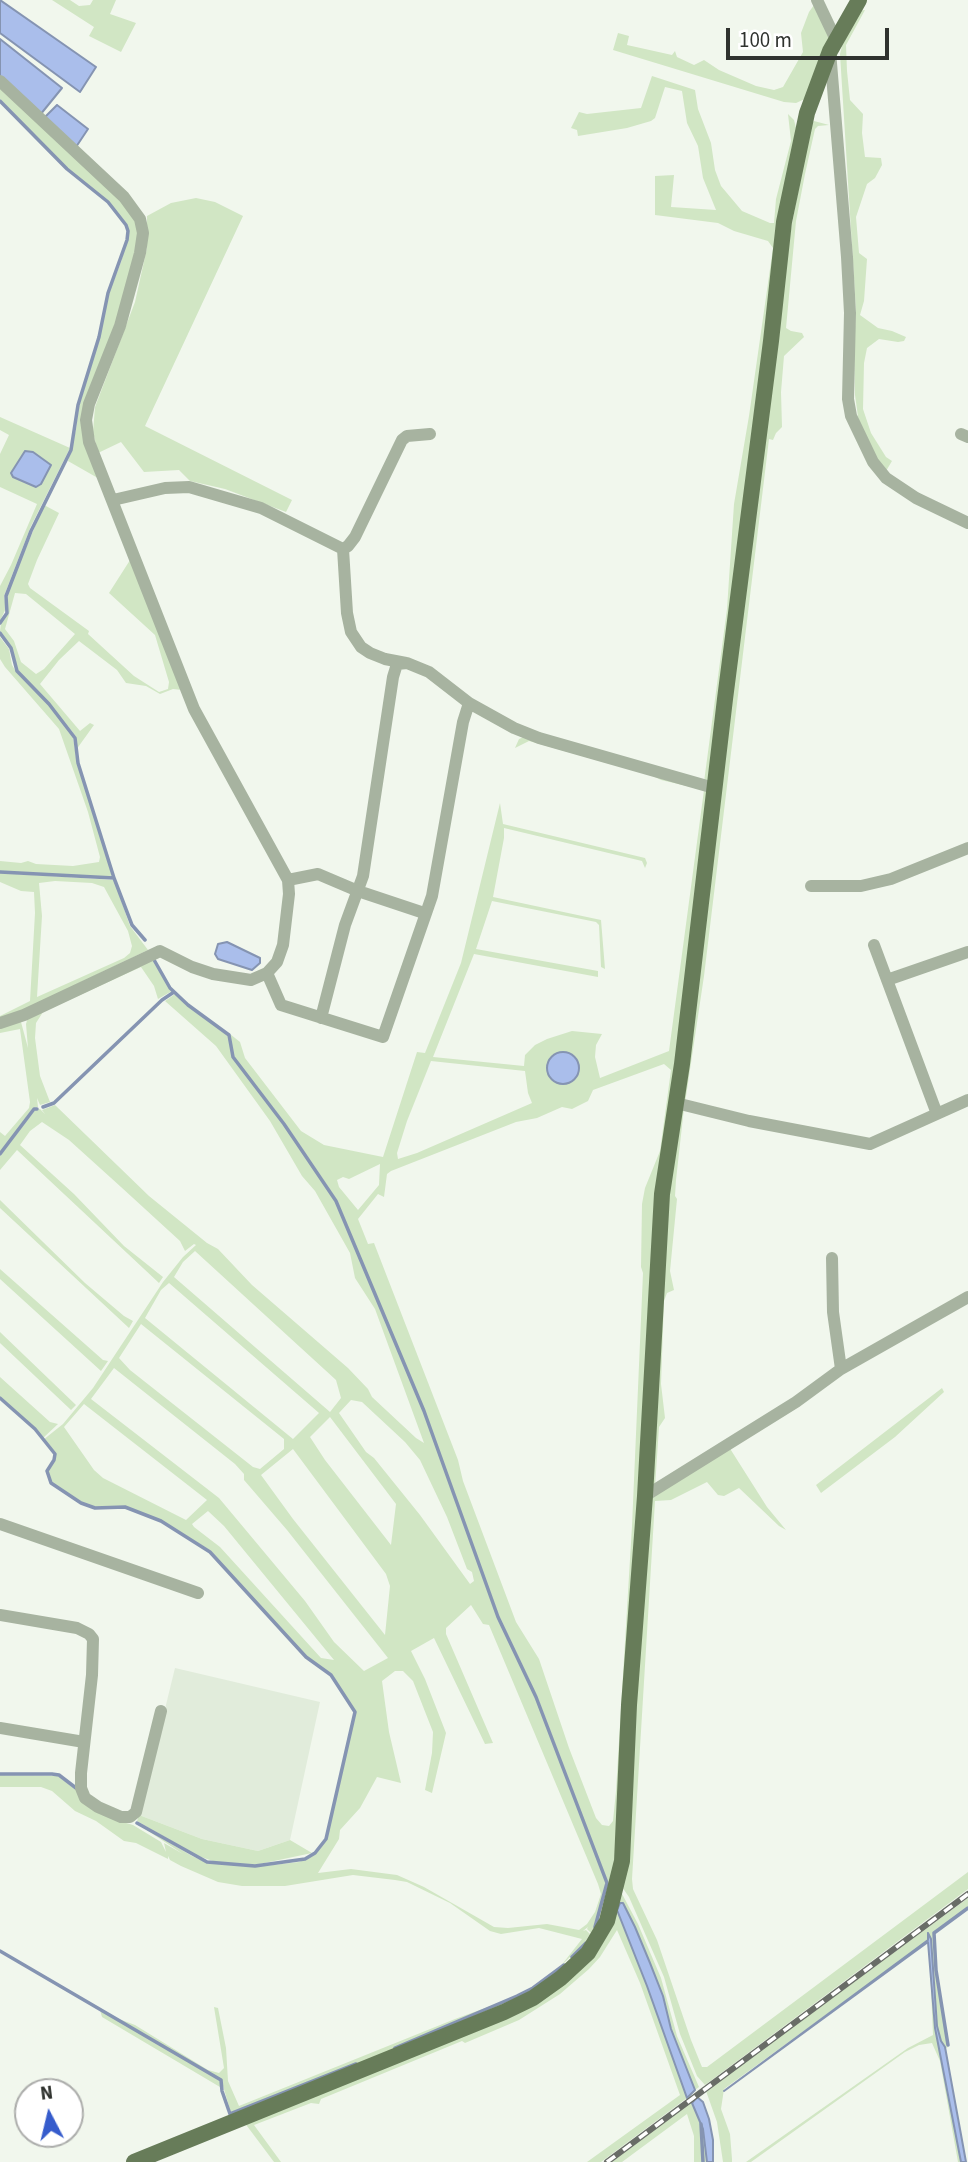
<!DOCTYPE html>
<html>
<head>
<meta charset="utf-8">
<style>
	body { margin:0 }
	#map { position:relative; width:968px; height:2162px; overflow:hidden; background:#f1f7ed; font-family:"Source Sans 3",sans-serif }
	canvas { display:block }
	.north { position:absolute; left:14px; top:2078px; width:70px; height:70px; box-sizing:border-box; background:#fff; border:2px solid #acadab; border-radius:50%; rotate:353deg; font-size:19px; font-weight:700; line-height:28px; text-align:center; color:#2f322e }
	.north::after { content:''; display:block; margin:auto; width:24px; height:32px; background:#365ccc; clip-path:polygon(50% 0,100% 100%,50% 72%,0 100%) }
	.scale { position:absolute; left:726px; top:28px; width:163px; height:32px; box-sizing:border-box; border:4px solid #2f322e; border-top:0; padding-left:9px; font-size:21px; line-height:24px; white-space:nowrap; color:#2f322e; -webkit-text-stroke:5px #fff; paint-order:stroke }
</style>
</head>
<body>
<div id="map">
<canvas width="968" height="2162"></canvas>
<div class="north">N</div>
<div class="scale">100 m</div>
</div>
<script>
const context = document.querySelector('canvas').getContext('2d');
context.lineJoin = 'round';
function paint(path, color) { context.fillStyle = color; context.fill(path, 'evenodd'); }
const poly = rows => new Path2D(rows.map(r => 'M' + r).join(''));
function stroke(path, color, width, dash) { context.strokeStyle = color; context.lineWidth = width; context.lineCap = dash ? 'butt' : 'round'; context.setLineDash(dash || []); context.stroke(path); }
const built = poly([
	[175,1668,320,1702,290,1840,258,1851,202,1839,139,1815]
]);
const green = poly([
	[52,0,70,0,79,6,90,5,93,0,116,0,110,14,136,23,121,52,89,36,94,27],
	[814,5,829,37,807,98,796,103,784,102,613,50,618,33,629,36,627,45,672,55,675,51,677,57,694,65,704,60,719,70,756,86,774,90,783,87,803,52,801,33,809,12],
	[865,10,846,45,847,71,850,100,863,114,862,133,865,157,881,158,882,165,875,178,867,184,856,217,859,253,867,259,864,301,860,315,878,328,892,331,906,337,904,341,898,342,879,339,867,348,864,363,863,409,871,433,886,457,892,461,886,471,879,463,859,424,855,395,854,346,856,310,840,54,842,46,859,11],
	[652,76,695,90,698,109,711,143,715,170,721,186,742,211,770,223,774,223,776,199,791,141,788,114,794,120,796,128,709,783,704,782,727,609,734,504,749,416,773,248,768,241,734,231,718,223,655,215,655,176,674,175,671,207,716,210,703,178,698,146,687,123,682,91,665,87,655,118,651,121,627,128,578,136,577,130,571,128,579,112,587,114,641,108],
	[0,85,124,200,140,229,134,268,85,411,103,481,68,461,76,429,79,406,100,337,109,293,121,262,129,231,127,224,108,201,68,169,0,99],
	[814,121,829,125,818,126,815,129,805,174,796,221,786,328,791,331,802,333,804,337,784,356,781,392,782,427,776,433,773,440,769,439,704,976,685,1103,679,1102,787,250,811,124],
	[196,198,215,202,243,216,145,426,292,500,286,512,225,489,190,481,179,470,144,472,121,442,98,453,93,432,95,407,135,302,147,248,147,216,171,203],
	[0,417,70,448,31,526,4,596,6,608,0,621,0,586,11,565,37,504,0,487,0,454,9,435,0,430],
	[44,505,59,513,37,560,28,584,30,588,89,631,88,634,134,676,159,692,168,689,169,682,155,635,109,593,132,557,182,690,173,689,160,694,146,686,126,683,117,670,79,641,59,660,40,684,80,731,90,723,94,725,76,750,76,737,71,730,18,670,12,647,0,631,1,623,8,613,7,596,10,586],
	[15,593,26,594,75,634,44,669,36,674,21,662,14,641,5,629],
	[0,637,9,649,12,665,15,670,47,703,73,737,77,764,102,838,112,877,0,871,0,861,21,863,28,861,36,864,73,866,99,862,100,857,88,812,59,729,5,667,0,659],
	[524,737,712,790,679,1052,615,1855,612,1880,608,1883,537,1696,499,1616,424,1411,337,1200,285,1123,234,1057,230,1034,240,1042,245,1058,301,1131,324,1145,383,1157,417,1052,425,1053,461,963,500,803,503,824,645,858,647,863,645,868,642,861,504,828,504,838,493,897,601,920,605,969,601,967,599,925,596,922,492,901,476,949,598,971,598,977,474,954,433,1057,524,1066,525,1055,535,1045,547,1039,572,1031,602,1034,596,1045,595,1057,600,1078,669,1051,704,790,661,780,653,776,529,741,515,748,519,739],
	[431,1061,525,1071,528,1093,532,1103,417,1153,398,1159,397,1153,407,1121],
	[664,1064,671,1070,660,1151,645,1188,642,1204,641,1267,643,1273,632,1526,616,1791,613,1821,609,1826,602,1825,596,1818,569,1748,539,1659,516,1622,463,1481,458,1460,374,1243,368,1244,358,1219,378,1194,384,1197,387,1174,391,1171,516,1122,537,1118,562,1107,572,1109,588,1101,593,1090],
	[380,1164,379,1185,358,1210,339,1187,337,1180,343,1177,349,1179],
	[0,873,114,880,130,926,148,950,0,1021,0,1016,30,1001,35,913,34,892,21,891,0,882],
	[55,881,92,883,104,887,128,931,132,946,130,953,124,958,37,997,42,916,39,883],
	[153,959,172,991,158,999,154,986,141,967,43,1012,36,1023,35,1038,40,1076,50,1102,40,1105,37,1098,38,1107,33,1108,0,1153,0,1132,5,1136,29,1108,30,1102,20,1029,0,1033,0,1026,21,1022,28,1048,26,1024,28,1017],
	[175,994,188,1006,229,1035,232,1057,283,1124,336,1201,423,1411,498,1617,535,1697,607,1883,604,1899,593,1929,591,1933,587,1929,588,1927,583,1931,586,1930,590,1934,585,1942,560,1967,582,1939,539,1928,501,1934,490,1931,450,1903,407,1882,395,1880,353,1875,285,1886,242,1886,218,1882,181,1866,170,1860,168,1856,168,1859,136,1843,124,1841,96,1821,75,1811,52,1791,41,1787,0,1787,0,1775,58,1776,116,1820,133,1825,161,1842,166,1852,164,1843,183,1854,136,1823,192,1856,207,1863,255,1867,299,1862,315,1854,326,1840,356,1712,332,1674,306,1657,211,1551,161,1520,125,1507,95,1507,81,1502,51,1483,48,1471,55,1460,56,1454,43,1440,63,1424,93,1388,163,1282,183,1257,196,1245,194,1244,185,1251,180,1241,121,1187,69,1140,42,1122,30,1131,20,1145,74,1194,124,1246,163,1277,159,1283,17,1150,0,1170,0,1156,35,1110,40,1109,45,1114,42,1110,55,1105,149,1196,207,1243,218,1249,252,1285,348,1368,368,1389,372,1397,416,1438,424,1443,375,1309,355,1278,350,1253,315,1191,302,1176,270,1121,216,1046,165,1001],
	[195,1251,336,1380,341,1398,330,1412,174,1277,183,1262],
	[169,1283,319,1413,293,1439,145,1318,161,1290],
	[141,1324,284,1439,284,1449,260,1469,253,1467,130,1370,119,1358],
	[114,1368,235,1464,244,1474,244,1480,287,1530,388,1658,364,1671,334,1642,305,1601,219,1498,91,1399],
	[351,1400,362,1402,405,1442,420,1460,447,1517,467,1569,472,1572,474,1581,470,1584,420,1515,374,1458,366,1452,339,1413],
	[84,1404,207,1500,186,1520,103,1478,94,1470,64,1427],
	[330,1417,396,1504,391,1545,325,1460,310,1437],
	[293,1449,386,1574,390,1586,385,1635,293,1519,261,1475],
	[208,1511,224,1526,334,1660,321,1658,220,1547,194,1527,192,1524],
	[471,1605,483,1624,489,1625,598,1884,601,1894,595,1912,587,1924,579,1930,547,1924,508,1928,494,1927,424,1887,397,1875,351,1869,318,1873,339,1839,340,1830,360,1808,377,1777,401,1783,389,1732,382,1681,395,1671,403,1671,413,1681,433,1732,432,1753,425,1790,432,1793,446,1733,425,1679,411,1651,434,1638,485,1744,493,1743,446,1634,446,1628],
	[679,1107,684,1108,676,1180,675,1196,677,1199,670,1271,674,1290,667,1293,664,1301,661,1384,665,1418,659,1427,655,1487,651,1489,664,1244],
	[0,1200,85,1283,124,1316,133,1321,129,1328,0,1208],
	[0,1269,103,1360,108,1361,101,1371,0,1279],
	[0,1332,76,1405,71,1410,0,1343],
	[0,1377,50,1422,58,1424,42,1439,36,1429,0,1398],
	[942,1388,944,1392,895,1437,821,1493,816,1485],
	[729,1447,767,1507,786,1530,779,1526,739,1488,724,1496,718,1495,707,1482,671,1500,655,1501,632,1879,633,1889,657,1940,691,2040,702,2067,707,2067,968,1872,968,1889,705,2085,697,2076,680,2034,664,1977,629,1897,622,1887,650,1495],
	[139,1815,202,1839,258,1851,290,1840,312,1853,255,1865,222,1864,198,1856,137,1821],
	[621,1892,638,1924,661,1978,677,2036,699,2087,695,2090,671,2029,663,1996,650,1963,635,1927,619,1901],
	[968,1898,968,1907,933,1932,935,1971,948,2047,946,2048,941,2041,937,2026,931,1939,927,1934,929,1940,724,2089,721,2109,730,2134,732,2159,732,2162,723,2162,717,2122,706,2091],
	[615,1906,647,1986,687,2098,601,2162,587,2162,680,2095,640,1983,617,1930,600,1957,589,1969,560,1994,519,2020,465,2043,462,2041,321,2099,319,2104,311,2103,254,2125,281,2162,274,2162,244,2122,568,1976],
	[592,1942,539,1990,239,2116,236,2112,346,2068,231,2113,221,2079,119,2019,135,2025,208,2070,219,2073,224,2068,214,2007,218,2008,226,2048,228,2081,239,2106,455,2019,518,1996,552,1976,587,1943],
	[929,1942,935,2028,961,2162,958,2162,940,2061,932,2043,919,2045,905,2052,751,2162,746,2162,908,2048,933,2035],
	[100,2010,220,2080,220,2087,102,2017],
	[692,2101,703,2129,707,2162,694,2162,694,2136,687,2114,622,2162,611,2162]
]);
const water = poly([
	[0,0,96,67,80,92,0,33,0,0],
	[0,39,62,88,40,115,0,76,0,39],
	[57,105,88,129,76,147,43,119,57,105],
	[25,451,33,452,51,465,41,484,36,487,13,477,11,473,25,451],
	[227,942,260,958,260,963,252,970,218,959,215,954,218,944,227,942],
	'547 1068a16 16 0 1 1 32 0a16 16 0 1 1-32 0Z',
	[620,1903,623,1903,635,1927,650,1963,663,1996,671,2029,695,2090,687,2098,647,1986,617,1910,620,1903],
	[928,1933,931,1939,937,2026,941,2041,945,2047,966,2162,961,2162,935,2028,928,1942,724,2091,928,1940,928,1933],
	[697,2097,703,2102,709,2119,713,2140,713,2162,707,2162,703,2129,692,2103,697,2097]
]);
const stream = poly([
	[0,101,67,169,108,202,126,225,128,231,127,240,108,293,99,337,78,405,71,450,31,531,6,596,7,613,0,623],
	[0,633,11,648,17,671,49,704,75,738,78,763,114,878],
	[0,872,114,878,132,925,145,940],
	[153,958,170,988,188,1005,229,1035,233,1057,284,1124,336,1201,424,1411,498,1617,536,1697,607,1883,595,1927],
	[43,1107,54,1103,162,1000,174,992],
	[0,1154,34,1109,37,1109],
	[0,1398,35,1429,55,1454,54,1460,47,1471,51,1483,81,1503,95,1508,125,1507,161,1521,210,1552,306,1657,331,1675,355,1712,326,1839,315,1853,305,1859,255,1866,207,1862,137,1823],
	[0,1774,52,1774,59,1775,76,1788],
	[0,1951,221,2080,222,2091,230,2114,356,2064],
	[572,1957,586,1943],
	[948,2045,936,1970,934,1933,968,1908],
	[395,2048,517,1996,533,1988,564,1965],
	[701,2124,703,2162]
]);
const minor = poly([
	[817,0,836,40],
	[830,51,847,257,850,313,848,399,851,416,873,462,886,478,916,498,968,523],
	[0,81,124,197,140,219,143,233,140,253,120,326,89,404,86,420,89,442,194,709,288,880,289,894,283,945,277,962,267,973,251,980,213,974,192,967,160,951,24,1015,0,1023],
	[961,434,968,437],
	[113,500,165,488,189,487,261,508,343,549,348,546,355,537,402,440,407,436,430,434],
	[343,549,347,613,351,632,361,647,370,653,385,659,406,663],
	[288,880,318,874,358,891,424,913],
	[811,886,861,886,891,879,968,848],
	[874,945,937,1114],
	[267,973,281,1005,383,1037,432,896,463,722,469,703],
	[887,980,968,952],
	[321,1018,345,925,363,876,393,677,397,664,407,663,429,672,469,703,514,728,539,738,714,788],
	[676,1103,749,1121,870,1144,968,1100],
	[832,1258,833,1312,841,1369],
	[645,1496,796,1402,841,1369,968,1297],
	[0,1524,198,1593],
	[0,1615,77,1628,89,1634,93,1639,92,1675,81,1773,81,1788,85,1798,98,1807,121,1817,130,1817,136,1812,161,1711],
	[0,1728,84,1742]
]);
const major = poly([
	[134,2162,504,2012,533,1998,561,1978,588,1953,607,1921,622,1861,629,1705,645,1496,662,1194,682,1064,725,699,771,341,784,222,807,113,830,51,859,0]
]);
const rail = poly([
	[607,2162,968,1894]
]);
paint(built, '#e1ecdb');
paint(green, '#d1e6c4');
paint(water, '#aabeeb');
stroke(water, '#8594b2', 2);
stroke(stream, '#8594b2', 3.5);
stroke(minor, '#a7b3a0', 12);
stroke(major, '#677c59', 16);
stroke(rail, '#696d67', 6);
stroke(rail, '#fff', 3.5, [10]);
</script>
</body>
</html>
